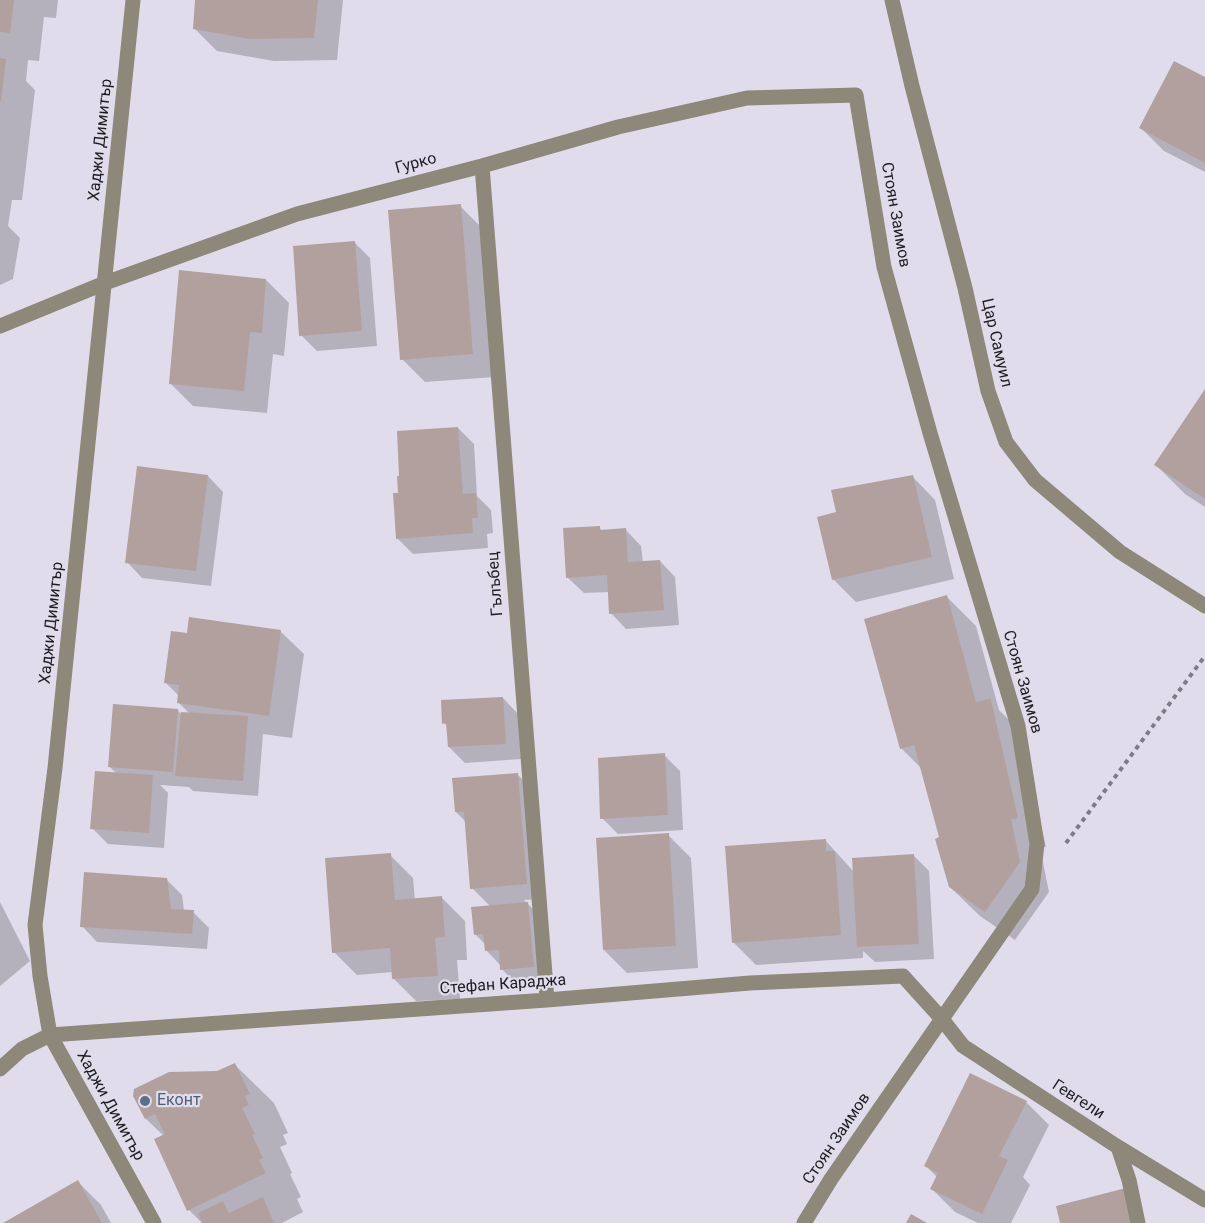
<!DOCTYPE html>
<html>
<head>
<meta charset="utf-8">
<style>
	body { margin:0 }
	canvas { display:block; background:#e1dceb }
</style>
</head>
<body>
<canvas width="1205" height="1223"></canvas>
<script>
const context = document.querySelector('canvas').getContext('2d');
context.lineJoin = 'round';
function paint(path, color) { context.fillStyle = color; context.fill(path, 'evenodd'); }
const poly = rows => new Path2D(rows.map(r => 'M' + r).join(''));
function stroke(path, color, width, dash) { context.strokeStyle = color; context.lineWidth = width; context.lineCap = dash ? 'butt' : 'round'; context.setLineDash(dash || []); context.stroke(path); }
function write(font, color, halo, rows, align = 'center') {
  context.font = font + ' Roboto,sans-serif'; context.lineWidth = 4.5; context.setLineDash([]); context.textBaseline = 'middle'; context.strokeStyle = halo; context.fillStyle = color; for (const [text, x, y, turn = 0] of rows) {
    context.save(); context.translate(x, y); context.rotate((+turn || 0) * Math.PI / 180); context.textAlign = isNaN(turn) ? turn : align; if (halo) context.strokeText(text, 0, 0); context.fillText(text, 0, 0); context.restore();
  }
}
const shadow = poly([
	[0,0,58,0,56,18,44,17,39,61,28,60,26,81,35,90,22,200,12,200,8,226,20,238,13,279,0,285],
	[197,0,343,0,337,60,274,61,217,51,194,28],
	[1205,79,1205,172,1164,151,1141,128],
	[460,206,483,229,495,377,425,382,402,359],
	[355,243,370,258,377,346,317,351,301,335],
	[266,280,289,303,284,356,273,354,267,413,193,406,170,383],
	[1205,392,1205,507,1185,494,1156,465],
	[458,428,474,444,477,496,491,510,493,533,487,534,488,548,413,554,397,538,399,494],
	[208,476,223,492,211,586,142,578,127,562],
	[912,476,935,500,954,579,856,602,833,579,838,513],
	[599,527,603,532,626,530,641,546,643,563,660,561,675,577,679,625,626,629,611,613,609,592,584,593,568,578],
	[947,597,976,626,999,710,1019,730,1046,847,1040,848,1049,892,1015,940,980,916,950,887,941,838,922,769,901,748],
	[280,631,304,654,292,738,263,734,258,796,193,791,189,787,160,785,168,793,164,848,108,844,92,828,117,774,109,766,178,710,180,713,190,714,179,703,179,696,165,682,188,635],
	[503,698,518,714,521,759,465,763,449,747,448,727,444,723],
	[664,755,680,771,683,830,618,834,602,818],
	[517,774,533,790,542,899,524,900,543,919,549,982,517,985,502,969,501,966,486,950,485,944,476,935,490,906,472,888,466,822,456,812],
	[668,835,691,858,698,968,627,973,604,950],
	[825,840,854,872,913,855,929,871,934,959,875,962,863,951,863,958,756,965,733,942],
	[390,855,413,878,415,900,442,898,465,921,467,960,457,960,460,999,416,1001,393,978,393,972,357,975,334,952],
	[166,879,182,895,184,911,193,912,209,928,207,949,97,942,82,926],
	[0,902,30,961,0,986],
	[235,1065,274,1103,288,1133,283,1135,287,1144,280,1147,292,1173,290,1174,301,1197,297,1199,303,1212,282,1223,202,1223,189,1210,164,1136,146,1119,135,1095,218,1073],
	[1026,1102,1049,1125,1023,1177,1030,1185,1011,1223,978,1223,955,1212,932,1189,938,1178,926,1166],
	[78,1182,101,1205,111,1223,6,1223]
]);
const building = poly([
	[0,0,14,0,10,33,0,32],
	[195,0,318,0,314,38,250,39,193,29],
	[0,58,6,59,1,101,0,101],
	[1174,61,1205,77,1205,163,1139,128],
	[461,204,473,354,400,360,388,210],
	[355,241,362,331,299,336,293,246],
	[179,270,266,279,262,333,250,332,244,391,169,384],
	[1205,389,1205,499,1154,465],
	[458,427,463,494,476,493,478,518,472,518,473,533,396,539,393,493,398,493,397,476,399,476,397,431],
	[137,466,208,475,196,571,125,563],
	[913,475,932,557,832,580,817,517,836,512,831,490],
	[600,526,600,530,626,528,628,562,660,560,664,610,609,614,607,575,566,578,563,528],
	[947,595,976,702,990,699,991,700,1018,818,1011,819,1020,862,985,912,949,887,935,839,939,837,914,745,900,749,864,619],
	[189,617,281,630,269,716,177,703,179,685,164,683,171,631,187,633],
	[503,697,506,744,448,747,446,723,442,724,441,700],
	[113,704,178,709,173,772,108,767],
	[181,712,248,716,243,781,175,776],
	[665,753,668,815,600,819,598,758],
	[95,771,153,775,149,833,90,829],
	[518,773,527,884,470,889,464,812,455,812,452,778],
	[669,833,676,946,603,950,596,838],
	[826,839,826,851,835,851,841,935,732,943,725,846],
	[391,853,395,900,442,896,445,937,435,938,438,976,392,979,390,948,332,953,325,858],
	[914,854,919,944,857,947,852,858],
	[84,872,167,878,171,909,194,910,192,934,80,927],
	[528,902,534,967,500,970,499,950,485,951,483,934,474,935,471,907],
	[235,1063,250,1094,245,1096,249,1105,242,1108,255,1134,252,1135,263,1158,259,1160,266,1173,187,1211,154,1139,165,1134,155,1114,145,1119,133,1096,134,1089,169,1072,217,1071],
	[970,1073,1027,1101,999,1156,1008,1160,982,1214,930,1189,938,1173,924,1166],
	[78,1180,102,1223,3,1223],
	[1126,1188,1135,1223,1060,1223,1056,1206],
	[263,1197,274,1223,202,1223,198,1213,223,1201,229,1213],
	[911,1214,927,1223,906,1223]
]);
const path = poly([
	[1066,843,1205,656]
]);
const minor = poly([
	[133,0,55,768,35,925,40,976,50,1035,154,1223],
	[892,0,912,86,965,288,988,391,1006,442,1035,480,1120,552,1205,606],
	[482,166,547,1000],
	[0,326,105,283,297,214,482,166,618,127,747,98,856,95,884,267,930,433,1018,726,1037,844,1032,889,831,1179,804,1223],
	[0,1069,22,1049,50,1035,547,1000,750,983,903,976,941,1018,963,1046,1118,1147,1205,1200],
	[1118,1147,1129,1180,1138,1223]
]);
const markers = [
	[145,1101,6,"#5c6f8a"]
];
const streetNames = [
	["Хаджи Димитър",101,140,-84],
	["Гурко",416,164,-15],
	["Стоян Заимов",895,215,80],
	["Цар Самуил",996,343,77],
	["Гълъбец",496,584,-94],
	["Хаджи Димитър",52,623,-84],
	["Стоян Заимов",1022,682,74],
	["Стефан Караджа",503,985,-4],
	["Гевгели",1078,1100,33],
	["Хаджи Димитър",110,1106,61],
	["Стоян Заимов",837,1139,-56]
];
const serviceNames = [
	["Еконт",157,1101]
];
paint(shadow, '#0003');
paint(building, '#b2a09f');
stroke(path, '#7e7b85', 4, [4.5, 4.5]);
stroke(minor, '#8d887a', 15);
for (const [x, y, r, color] of markers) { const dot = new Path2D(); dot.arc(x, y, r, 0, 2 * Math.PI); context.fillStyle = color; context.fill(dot); stroke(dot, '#e1dceb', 2); }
write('16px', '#1e1d22', '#e1dceb', streetNames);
write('16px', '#4e5e75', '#e1dceb', serviceNames, 'left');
</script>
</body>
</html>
